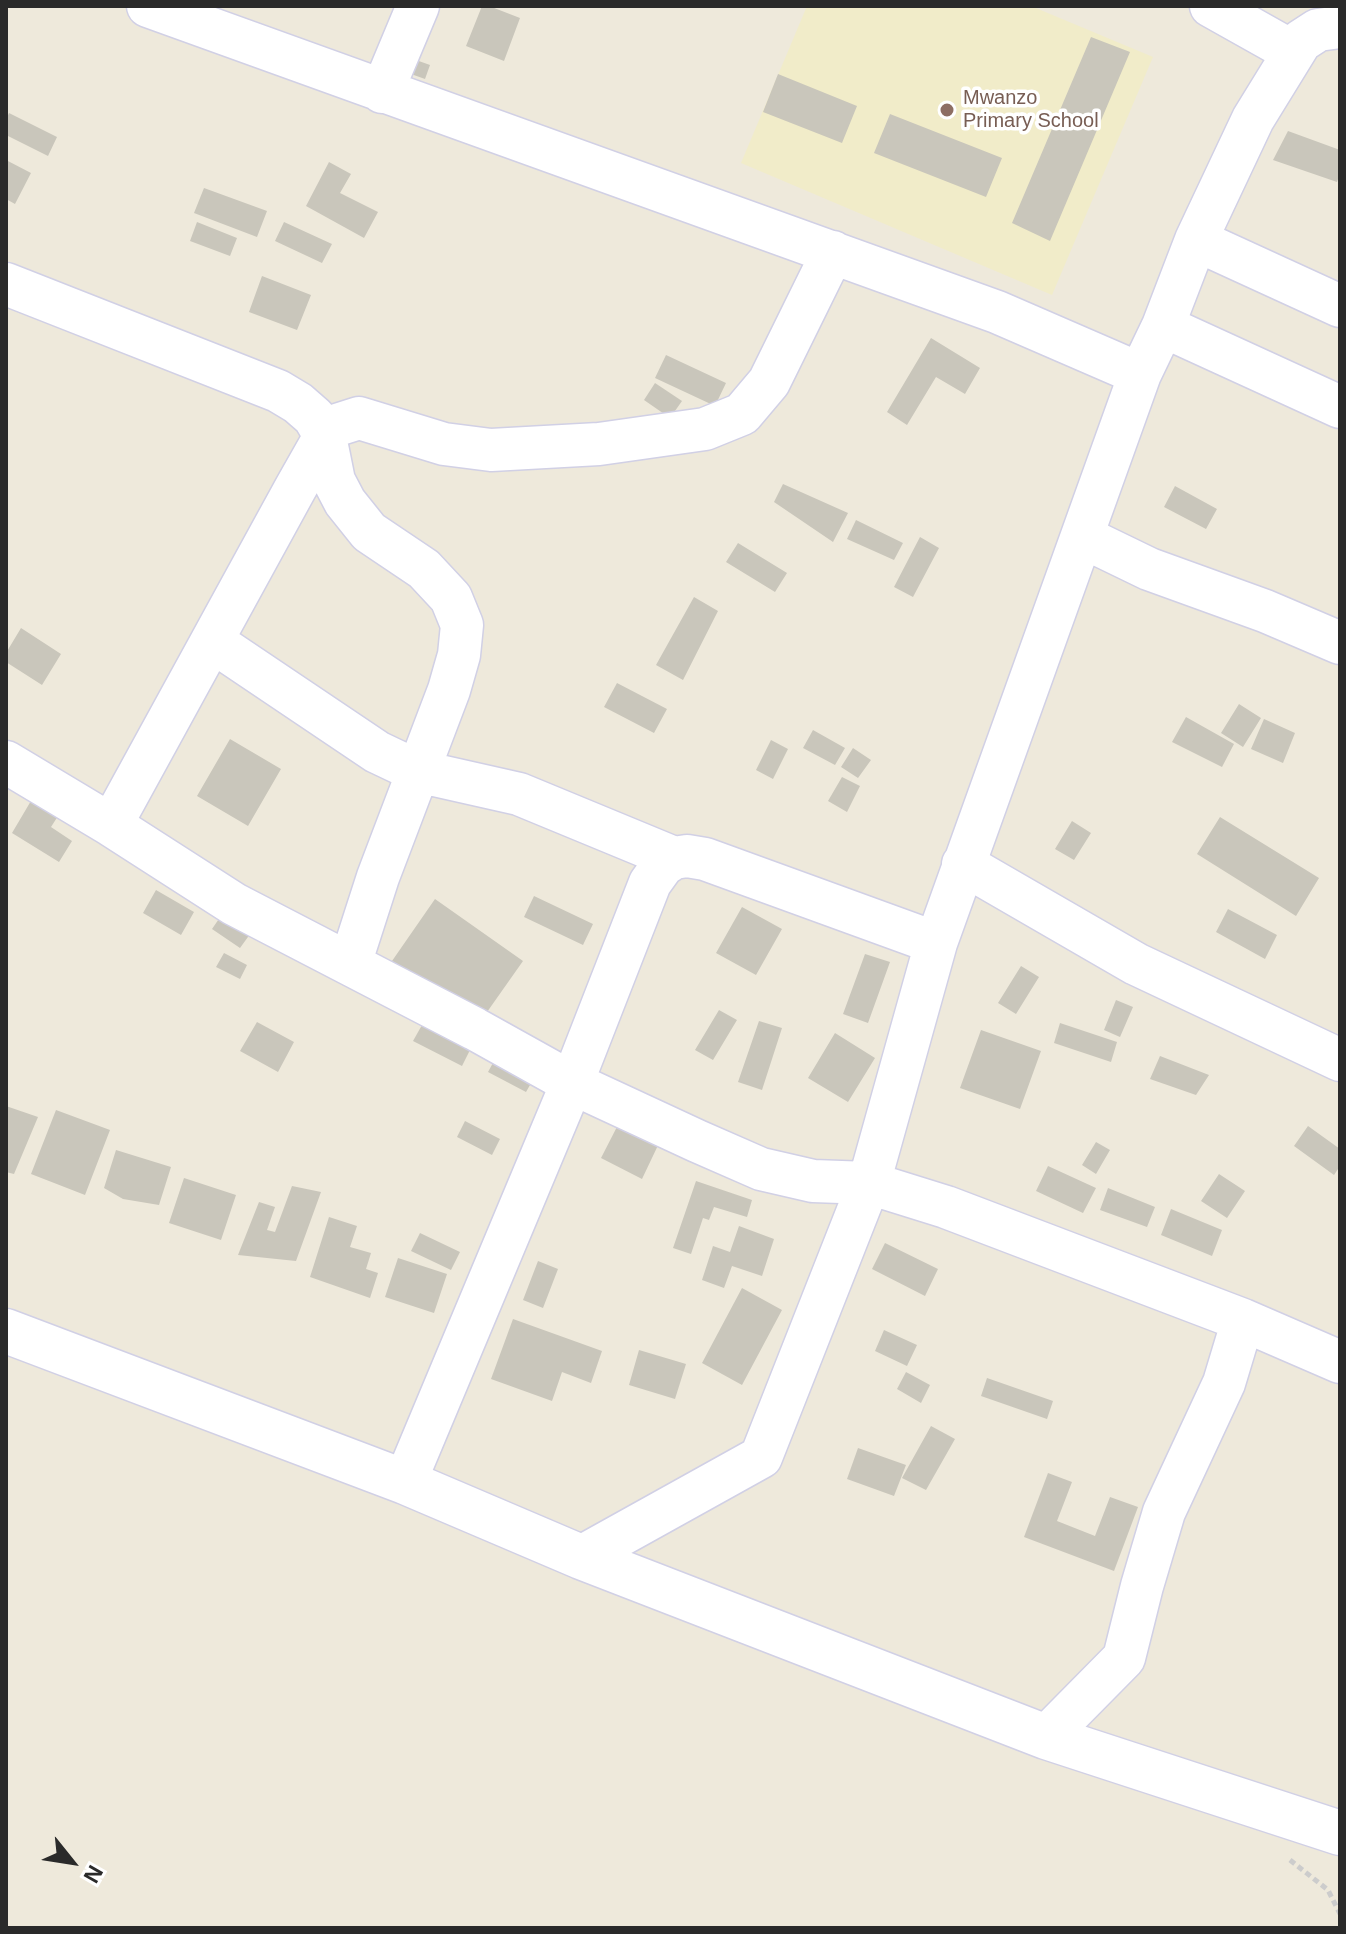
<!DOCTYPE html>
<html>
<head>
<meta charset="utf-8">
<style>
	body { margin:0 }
	#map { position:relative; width:1346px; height:1934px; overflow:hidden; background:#eee9db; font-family:Arial,sans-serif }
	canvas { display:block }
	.frame { position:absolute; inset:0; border:8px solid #2a2a2a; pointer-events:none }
	.north { position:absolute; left:32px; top:1822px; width:80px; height:80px; -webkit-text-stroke:6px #fff; paint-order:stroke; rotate:120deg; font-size:22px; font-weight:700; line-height:32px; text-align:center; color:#2a2a2a }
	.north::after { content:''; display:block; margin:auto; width:28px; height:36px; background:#2a2a2a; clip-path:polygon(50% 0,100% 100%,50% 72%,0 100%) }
</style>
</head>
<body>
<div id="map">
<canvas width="1346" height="1934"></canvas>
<div class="frame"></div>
<div class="north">N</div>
</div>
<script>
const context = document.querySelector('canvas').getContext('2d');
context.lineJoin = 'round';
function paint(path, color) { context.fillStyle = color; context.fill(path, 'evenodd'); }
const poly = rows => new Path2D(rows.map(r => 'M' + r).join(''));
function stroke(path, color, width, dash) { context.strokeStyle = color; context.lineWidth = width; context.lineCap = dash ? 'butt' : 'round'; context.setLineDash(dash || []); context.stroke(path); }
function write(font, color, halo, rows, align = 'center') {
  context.font = font + ' Arial,sans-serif'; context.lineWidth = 7; context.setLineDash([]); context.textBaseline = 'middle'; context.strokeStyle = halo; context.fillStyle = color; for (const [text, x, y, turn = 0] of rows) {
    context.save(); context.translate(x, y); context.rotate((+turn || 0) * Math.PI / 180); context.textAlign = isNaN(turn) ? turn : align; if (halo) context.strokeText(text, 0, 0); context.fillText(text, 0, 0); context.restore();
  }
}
const education = poly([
	[807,6,1031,6,1153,57,1052,295,741,163]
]);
const building = poly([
	[482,6,489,6,520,18,504,61,466,46],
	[1091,37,1130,52,1050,241,1012,223],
	[416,60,430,65,425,79,411,74],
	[778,74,857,106,842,143,763,112],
	[9,113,57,137,48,156,6,135,6,120],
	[890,114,1002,158,986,197,874,153],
	[1288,131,1340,150,1340,173,1337,182,1273,160],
	[6,160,31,173,15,204,6,199],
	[329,162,351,174,340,193,378,212,364,238,306,206],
	[204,188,267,211,257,237,194,213],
	[197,222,237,238,230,256,190,241],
	[284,222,332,244,322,263,275,241],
	[262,276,311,295,297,330,249,312],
	[931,338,980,368,965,394,936,377,907,425,887,412],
	[666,355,726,383,715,406,655,378],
	[655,383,682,401,670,418,644,400],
	[783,484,848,513,833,542,774,502],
	[1175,486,1217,509,1206,529,1164,507],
	[856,520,903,543,894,560,847,539],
	[920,537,939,548,913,597,894,587],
	[738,543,787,573,775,592,726,562],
	[694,597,718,611,683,680,656,665],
	[21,628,61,654,42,685,6,662,6,653],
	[617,683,667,709,654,733,604,707],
	[1239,704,1261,718,1243,747,1221,733],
	[1186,717,1234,744,1222,767,1172,742],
	[1264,719,1295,733,1283,763,1251,749],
	[813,730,845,748,835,765,803,748],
	[230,739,281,769,248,826,197,796],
	[771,740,788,749,773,779,756,770],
	[853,748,871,760,858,778,841,767],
	[842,777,860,786,847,812,828,801],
	[38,789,65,805,51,827,72,841,59,862,12,833],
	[1220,817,1319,878,1296,916,1197,854],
	[1072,821,1091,833,1074,860,1055,849],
	[156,890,194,912,181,935,143,913],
	[534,896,593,924,583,945,524,917],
	[435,899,523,961,480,1022,392,961],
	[742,907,782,929,756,975,716,953],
	[1228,909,1277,935,1265,959,1216,932],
	[225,910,253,930,240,948,212,929],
	[224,953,247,965,240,979,216,967],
	[865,954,890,962,868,1023,843,1014],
	[1021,966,1039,977,1016,1014,998,1003],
	[1116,1000,1133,1007,1120,1037,1104,1030],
	[719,1010,737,1020,713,1060,695,1050],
	[759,1021,782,1028,762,1090,738,1082],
	[257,1022,294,1042,278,1072,240,1051],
	[1060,1023,1117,1042,1111,1062,1054,1043],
	[422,1025,470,1050,462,1066,413,1041],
	[981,1030,1041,1051,1020,1109,960,1088],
	[835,1033,875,1058,848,1102,808,1078],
	[500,1050,538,1071,526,1092,488,1072],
	[1160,1056,1209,1075,1196,1095,1150,1079],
	[6,1106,38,1117,14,1174,6,1172],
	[56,1110,110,1130,85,1195,31,1174],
	[621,1119,661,1139,642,1179,601,1158],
	[465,1121,500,1139,492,1155,457,1137],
	[1308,1126,1340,1149,1340,1166,1334,1175,1294,1146],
	[1096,1142,1110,1150,1096,1174,1082,1165],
	[116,1150,171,1167,159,1205,123,1199,104,1188],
	[1048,1166,1096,1188,1083,1213,1036,1191],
	[1219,1174,1245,1191,1227,1218,1201,1201],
	[184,1178,236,1195,221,1240,169,1223],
	[696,1181,752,1200,747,1217,714,1207,709,1220,703,1218,691,1254,673,1248],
	[292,1186,321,1192,296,1261,238,1255,259,1202,275,1207,267,1230,275,1232],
	[1108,1188,1155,1207,1147,1227,1100,1210],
	[1171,1209,1222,1230,1212,1256,1161,1235],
	[329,1217,357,1226,350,1247,371,1253,366,1269,378,1273,370,1298,310,1277],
	[739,1226,774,1239,762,1276,732,1266,724,1288,702,1280,713,1246,730,1252],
	[420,1233,460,1252,451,1270,411,1251],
	[885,1243,938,1269,925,1296,872,1269],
	[398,1258,447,1274,434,1313,385,1297],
	[538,1261,558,1269,543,1308,523,1300],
	[742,1288,782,1310,742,1385,702,1363],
	[513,1319,602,1351,591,1383,562,1372,552,1401,491,1379],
	[884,1330,917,1345,907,1366,875,1351],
	[639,1350,686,1364,675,1399,629,1385],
	[906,1372,930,1385,921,1403,897,1389],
	[987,1378,1053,1401,1047,1419,981,1396],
	[931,1426,955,1439,926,1490,902,1478],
	[858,1448,906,1465,894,1496,847,1479],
	[1048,1473,1072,1482,1057,1521,1095,1536,1110,1497,1138,1507,1114,1571,1024,1537]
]);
const path = poly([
	[1290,1860,1328,1890,1340,1914]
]);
const street = poly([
	[148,6,997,312,1140,374],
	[1211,6,1293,52],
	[382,92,418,6],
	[1196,240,1340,306],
	[6,284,278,391,298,403,314,417,325,436,334,481,345,502,369,532,424,569,451,598,462,625,459,655,449,690,378,877,350,964],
	[1163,326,1340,407],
	[1083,537,1149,569,1265,611,1340,643],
	[212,641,377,752,417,771,519,794,674,858],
	[6,762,111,825,234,904,475,1029,572,1083,697,1141,761,1169,813,1181,869,1183,946,1207,1243,1320,1340,1362],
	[111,825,295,489,325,436,337,425,359,418,444,444,491,450,599,444,705,429,742,414,769,382,833,252],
	[963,864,1136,964,1340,1060],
	[405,1482,572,1083,650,883,663,865,674,858,687,856,705,859,936,943],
	[581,1557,761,1457,869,1183,936,943,1140,374,1163,326,1196,240,1253,119,1301,41,1318,30,1340,27],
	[1046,1737,1124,1658,1142,1586,1164,1512,1224,1383,1243,1320]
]);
const secondary = poly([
	[6,1331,405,1482,581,1557,1046,1737,1340,1833]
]);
const markers = [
	[947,110,8,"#8d6e63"]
];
const educationNames = [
	["Mwanzo",963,98],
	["Primary School",963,121]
];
paint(education, '#f1ecc9');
paint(building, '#c9c6bb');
stroke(street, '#d1d0e5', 45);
stroke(secondary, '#d1d0e5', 47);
stroke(path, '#ccc', 5, [6, 4]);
stroke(street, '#fff', 42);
stroke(secondary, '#fff', 44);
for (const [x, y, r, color] of markers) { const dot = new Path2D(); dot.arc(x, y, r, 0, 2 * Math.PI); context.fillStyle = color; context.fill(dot); stroke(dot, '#fff', 3); }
write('20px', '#785e54', '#fff', educationNames, 'left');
</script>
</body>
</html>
